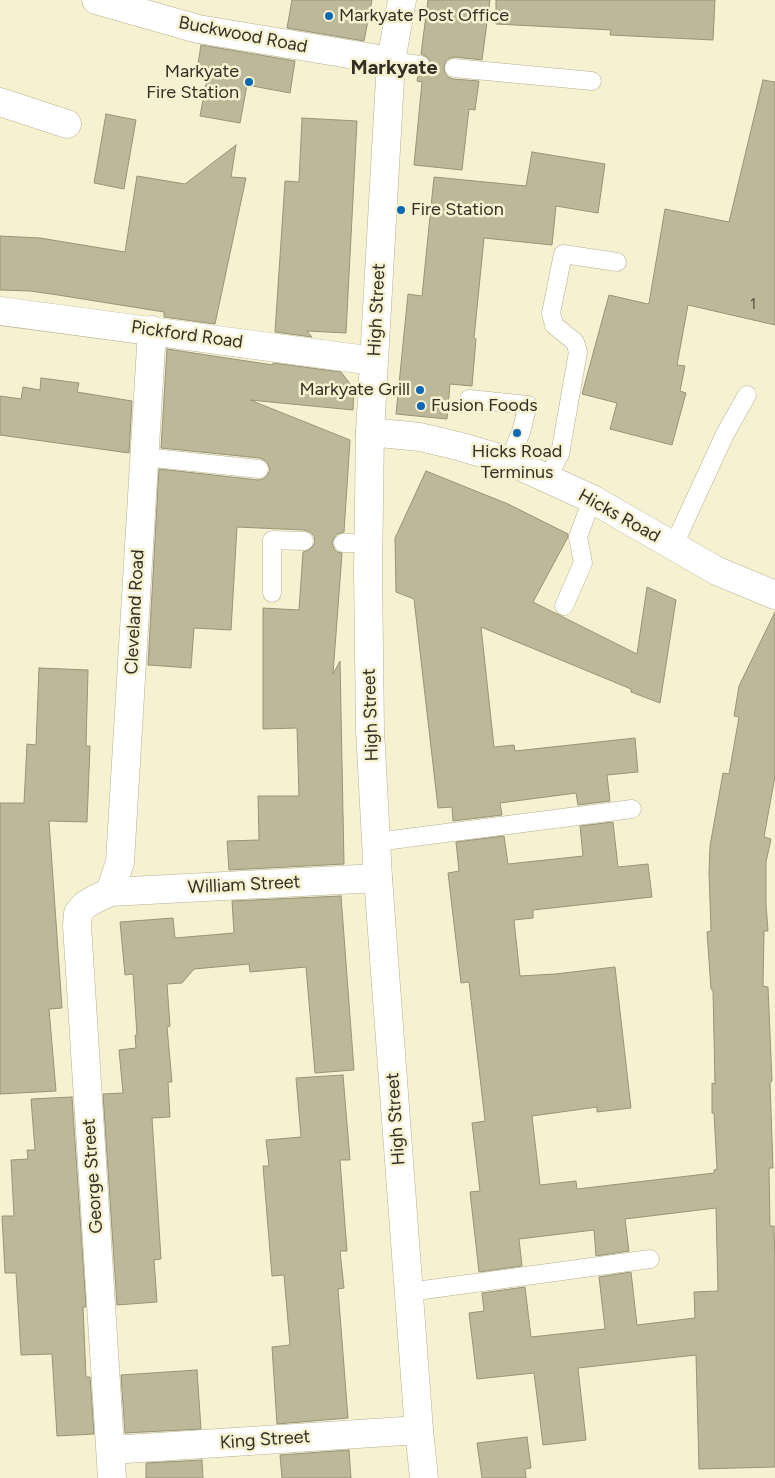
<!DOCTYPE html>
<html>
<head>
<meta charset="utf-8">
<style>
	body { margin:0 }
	canvas { display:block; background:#f5f1d1 }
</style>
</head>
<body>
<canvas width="775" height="1478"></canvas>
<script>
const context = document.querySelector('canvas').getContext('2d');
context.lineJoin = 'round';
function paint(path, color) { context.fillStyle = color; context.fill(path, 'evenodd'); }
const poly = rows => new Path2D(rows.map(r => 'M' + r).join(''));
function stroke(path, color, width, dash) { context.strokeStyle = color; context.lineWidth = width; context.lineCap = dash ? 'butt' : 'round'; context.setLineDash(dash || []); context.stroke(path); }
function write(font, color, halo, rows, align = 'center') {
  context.font = font + ' Figtree,sans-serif'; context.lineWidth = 5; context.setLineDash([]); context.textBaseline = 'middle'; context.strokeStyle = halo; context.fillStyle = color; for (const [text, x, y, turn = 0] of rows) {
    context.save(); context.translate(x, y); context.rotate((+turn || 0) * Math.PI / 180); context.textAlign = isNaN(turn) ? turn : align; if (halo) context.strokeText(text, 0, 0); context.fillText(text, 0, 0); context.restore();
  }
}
const building = poly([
	[292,0,372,0,364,41,287,28,292,0],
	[428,0,490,0,482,60,455,57,450,58,446,61,444,67,445,73,448,77,453,79,479,81,475,110,469,109,462,170,414,165,422,82,417,81,418,75,424,75,428,72,431,66,430,61,427,57,421,54,428,0],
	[496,0,715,0,713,40,610,35,611,30,496,24,496,0],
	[201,45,295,61,290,93,247,85,240,123,200,116,207,79,196,77,201,45],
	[763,80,775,82,775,325,688,305,677,365,685,366,680,391,686,393,672,445,610,429,617,403,582,394,609,295,648,304,649,303,665,209,729,222,763,80],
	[106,114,136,120,124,189,94,183,106,114],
	[302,118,357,121,346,333,307,331,312,337,275,332,285,181,299,182,302,118],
	[236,145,231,177,246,178,215,324,164,317,164,312,58,295,30,291,0,290,0,236,40,238,125,252,137,176,185,184,236,145],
	[532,152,605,164,598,213,556,206,552,245,484,238,474,338,476,339,472,386,450,384,447,419,396,414,408,294,422,296,434,177,526,186,532,152],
	[167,349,273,365,273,363,341,372,354,389,353,410,250,400,350,440,344,532,337,534,334,538,332,543,334,549,337,552,342,553,333,674,340,661,344,864,229,870,227,841,259,840,258,796,299,796,297,728,263,729,263,608,299,610,303,552,309,550,313,546,315,542,314,536,310,532,304,530,237,527,231,630,194,628,191,668,148,665,159,469,258,480,263,479,267,476,270,470,268,464,266,461,260,458,161,448,167,349],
	[41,378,79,383,77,392,132,401,129,453,0,435,0,396,21,399,23,387,40,390,41,378],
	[426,471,508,504,568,534,568,537,533,602,637,654,647,587,676,600,660,703,631,692,631,689,481,627,494,747,514,745,515,751,635,738,638,772,607,775,610,801,578,805,576,793,500,803,502,815,453,821,452,807,438,808,414,599,396,592,395,538,426,471],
	[775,612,775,776,764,837,771,839,766,862,766,904,768,931,764,931,763,986,768,987,772,1081,770,1082,773,1168,769,1168,770,1226,774,1226,775,1265,775,1467,699,1469,696,1355,578,1368,586,1440,543,1445,534,1373,477,1379,469,1313,484,1311,482,1293,525,1287,531,1337,605,1329,599,1277,631,1272,637,1325,695,1318,694,1292,718,1291,716,1208,625,1219,629,1251,596,1256,594,1230,519,1239,522,1266,479,1272,470,1192,480,1191,472,1123,485,1121,469,982,461,983,448,873,459,871,456,842,504,836,508,864,583,856,580,826,613,822,618,867,648,864,652,897,533,910,533,918,514,920,520,976,555,974,615,967,631,1108,597,1112,597,1107,532,1116,540,1185,576,1181,577,1189,714,1173,714,1170,717,1169,714,1113,712,1113,712,1083,715,1084,713,990,711,989,707,932,711,931,709,873,710,846,723,773,729,774,739,717,734,716,739,686,775,612],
	[39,668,88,670,86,746,90,746,87,822,49,821,62,1008,49,1009,56,1091,0,1094,0,803,24,803,27,744,36,745,39,668],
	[341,896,354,1070,315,1073,306,967,250,972,249,964,194,969,182,983,167,984,170,1026,167,1027,172,1082,168,1082,170,1117,152,1118,161,1259,154,1260,157,1302,117,1305,103,1094,123,1093,119,1050,136,1048,135,1035,137,1035,133,974,125,975,120,922,173,918,175,938,234,933,232,901,341,896],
	[343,1075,350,1160,340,1160,347,1251,340,1251,344,1288,338,1289,348,1418,277,1424,272,1347,290,1345,284,1275,272,1276,263,1166,269,1166,266,1140,301,1137,296,1078,343,1075],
	[72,1097,86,1307,83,1307,86,1377,90,1377,94,1434,57,1436,52,1354,21,1355,16,1273,5,1273,2,1216,14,1216,11,1160,28,1159,27,1150,35,1150,31,1099,72,1097],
	[197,1370,201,1429,125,1433,121,1375,197,1370],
	[527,1437,531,1468,525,1469,526,1478,482,1478,477,1443,527,1437],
	[349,1450,351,1478,282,1478,280,1455,349,1450],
	[202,1460,203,1478,146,1478,146,1463,202,1460]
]);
const service = poly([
	[391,61,420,65],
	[454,68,592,81],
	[469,399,528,405,521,432,509,461],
	[144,457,259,469],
	[547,478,560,454,578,352,575,342,554,325,551,313,563,254,617,262],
	[343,543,368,543],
	[673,547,725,434,747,395],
	[272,593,272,540,304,541],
	[564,606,583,563,578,537,592,499],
	[376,842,632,809],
	[409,1292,650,1259]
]);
const minor = poly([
	[96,0,198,29,391,61],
	[0,102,67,124],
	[370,432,420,437,458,446,509,461,592,499,717,571,775,595],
	[110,892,120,862,152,330],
	[111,1450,419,1430],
	[112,1478,77,925,78,913,85,905,95,899,110,892,378,878]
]);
const tertiary = poly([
	[402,0,391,61,370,432,368,572,370,730,378,878,419,1430,424,1478],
	[0,311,374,361]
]);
const markers = [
	[329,16,5,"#0c68b5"],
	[249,82,5,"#0c68b5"],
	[401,210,5,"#0c68b5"],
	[420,390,5,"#0c68b5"],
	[421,406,5,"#0c68b5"],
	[517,433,5,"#0c68b5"]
];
const numberNames = [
	["1",753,305]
];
const poiNames = [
	["Markyate Post Office",339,16],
	["Markyate",239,72,"right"],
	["Fire Station",239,93,"right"],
	["Fire Station",411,210],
	["Markyate Grill",410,390,"right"],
	["Fusion Foods",431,406],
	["Hicks Road",517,452,"center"],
	["Terminus",517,473,"center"]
];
const streetNames = [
	["Buckwood Road",243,35,11],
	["High Street",377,310,-87],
	["Pickford Road",187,335,8],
	["Hicks Road",619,516,29],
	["Cleveland Road",135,612,-87],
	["High Street",371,715,-92],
	["William Street",244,885,-3],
	["High Street",396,1119,-94],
	["George Street",93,1176,-94],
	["King Street",265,1440,-4]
];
const quarterNames = [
	["Markyate",394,68]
];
paint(building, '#bcb899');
stroke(building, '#989476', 1);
stroke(service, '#b5b192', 19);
stroke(minor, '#b5b192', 29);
stroke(tertiary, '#b5b192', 29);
stroke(service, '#fff', 18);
stroke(minor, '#fff', 28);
stroke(tertiary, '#fff', 28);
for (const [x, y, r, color] of markers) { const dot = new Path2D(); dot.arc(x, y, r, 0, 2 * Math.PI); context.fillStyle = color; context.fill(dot); stroke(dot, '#f5f1d1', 2); }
write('15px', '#545241', null, numberNames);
write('18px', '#323024', '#f5f1d1', poiNames, 'left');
write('18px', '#323024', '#f5f1d1', streetNames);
write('bold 20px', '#323024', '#f5f1d1', quarterNames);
</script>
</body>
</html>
